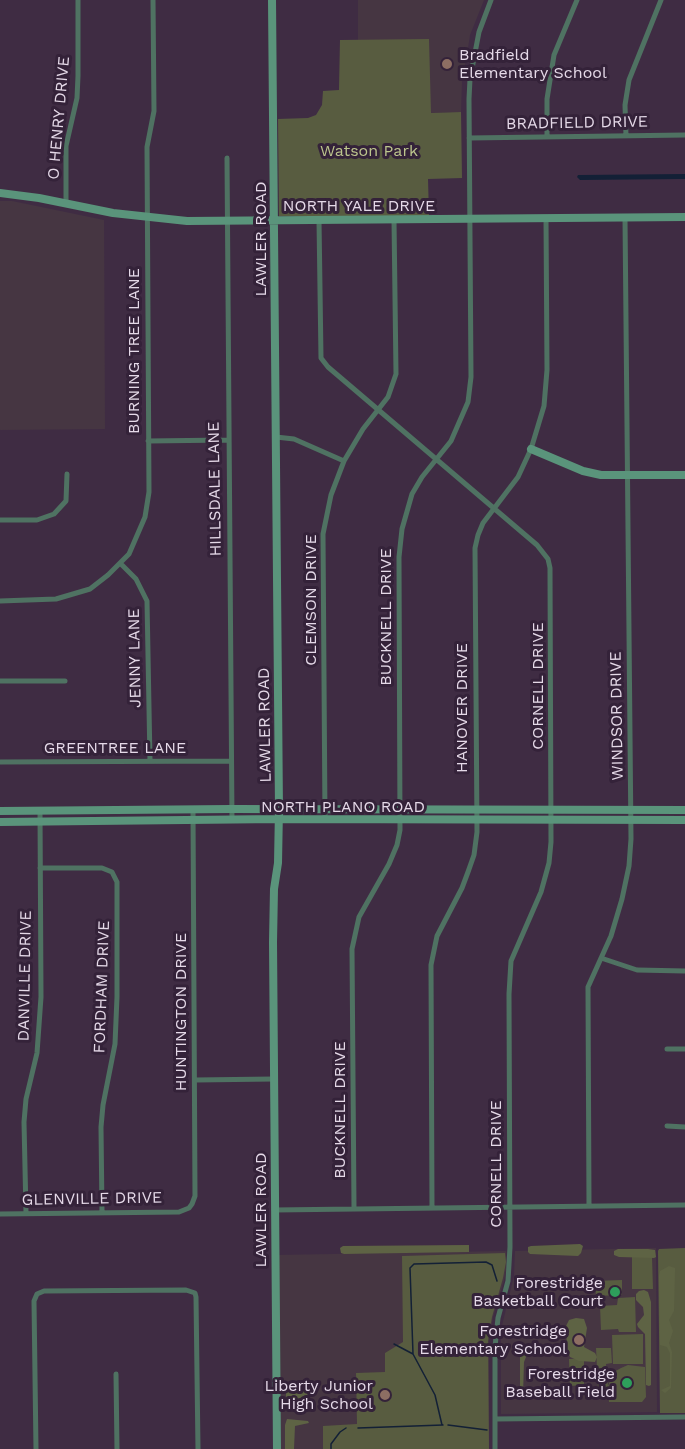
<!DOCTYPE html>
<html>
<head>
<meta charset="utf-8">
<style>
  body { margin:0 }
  canvas { display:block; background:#3f2c43 }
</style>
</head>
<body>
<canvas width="685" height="1449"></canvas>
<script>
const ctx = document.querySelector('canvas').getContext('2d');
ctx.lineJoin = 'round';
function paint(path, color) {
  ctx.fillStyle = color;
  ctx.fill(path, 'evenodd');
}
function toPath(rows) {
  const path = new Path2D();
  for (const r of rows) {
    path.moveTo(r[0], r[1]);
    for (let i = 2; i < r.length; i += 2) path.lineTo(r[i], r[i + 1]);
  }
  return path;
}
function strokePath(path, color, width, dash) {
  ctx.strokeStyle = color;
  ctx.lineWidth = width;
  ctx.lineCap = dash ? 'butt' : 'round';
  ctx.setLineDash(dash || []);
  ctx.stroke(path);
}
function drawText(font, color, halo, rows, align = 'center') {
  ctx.font = font + ' "Work Sans",sans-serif';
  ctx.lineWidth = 6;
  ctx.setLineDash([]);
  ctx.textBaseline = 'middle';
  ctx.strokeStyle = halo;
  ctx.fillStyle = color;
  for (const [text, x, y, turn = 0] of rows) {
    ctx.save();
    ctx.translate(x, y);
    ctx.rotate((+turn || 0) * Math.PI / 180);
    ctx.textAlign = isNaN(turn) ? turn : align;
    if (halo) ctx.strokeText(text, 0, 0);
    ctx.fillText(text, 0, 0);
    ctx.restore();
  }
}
const education = toPath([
  [358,0,484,0,470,35,468,48,462,80,461,112,431,113,358,41],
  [0,201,12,201,104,220,105,429,0,430],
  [656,1248,657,1412,501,1414,501,1330,514,1276,515,1251],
  [506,1251,507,1264,504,1281,493,1317,489,1341,489,1449,281,1449,277,1255]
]);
const green = toPath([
  [429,39,431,113,461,112,462,178,428,179,429,216,279,216,278,119,308,118,316,115,322,105,323,91,339,90,340,40],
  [685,1248,685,1413,660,1413,658,1251,659,1249],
  [505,1253,506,1262,503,1278,492,1317,488,1341,489,1449,323,1449,323,1426,357,1424,356,1373,385,1372,385,1353,403,1342,402,1256],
  [632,1257,652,1257,653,1289,632,1289],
  [622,1280,622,1295,596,1296,595,1281],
  [635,1297,636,1332,619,1332,618,1329,601,1330,600,1306,617,1305,618,1298],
  [643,1334,643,1364,613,1364,612,1335],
  [596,1348,611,1348,612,1363,606,1364,608,1386,614,1372,621,1368,628,1365,645,1367,646,1397,642,1402,609,1402,608,1389,598,1389],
  [584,1358,584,1385,570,1386,569,1359]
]);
const forest = toPath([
  [580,1244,583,1246,581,1253,578,1256,530,1254,528,1252,528,1247,531,1246],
  [469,1245,469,1252,344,1254,341,1253,340,1248,343,1246],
  [618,1249,648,1249,655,1250,656,1257,654,1258,619,1257,614,1255,614,1251],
  [669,1266,675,1268,675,1272,674,1311,669,1320,673,1331,669,1343,672,1352,671,1388,665,1393,661,1390,670,1386,670,1353,667,1347,660,1345,659,1276,660,1271],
  [644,1290,648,1292,651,1302,651,1385,649,1386,646,1385,645,1334,638,1327,637,1324,644,1315,643,1307,636,1300,636,1294,639,1291],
  [576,1318,584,1319,587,1328,584,1347,595,1353,597,1357,595,1362,579,1361,570,1357,567,1350,566,1326,569,1320],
  [520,1344,527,1346,528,1352,524,1362,523,1396,520,1396],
  [302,1382,307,1384,309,1402,304,1408,296,1411,286,1411,286,1390],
  [287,1419,308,1421,309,1423,295,1426,294,1449,285,1449,285,1425]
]);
const water = toPath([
  [685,174,685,179,580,180,577,177,578,175]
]);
const stream = toPath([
  [394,1344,413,1354,435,1395,442,1425],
  [413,1354,410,1268,414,1264,486,1262,492,1265,497,1281],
  [448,1425,487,1430],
  [358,1428,443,1425],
  [331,1449,331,1444,340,1432,346,1428]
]);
const street = toPath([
  [626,136,625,105,629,80,661,0],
  [547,137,547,99,554,55,577,0],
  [469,138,685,135],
  [227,158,232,820],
  [66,203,66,146,77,98,78,76,78,0],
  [319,220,321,358,328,367,537,545,548,559,550,568,551,842,549,863,541,892,511,961,509,994,510,1247,508,1281,498,1318,495,1347,495,1449],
  [276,437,294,439,344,461],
  [148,441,228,440],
  [0,520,37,520,54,514,66,501,67,474],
  [120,563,136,579,147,601,150,761],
  [0,601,56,599,90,589,108,575,129,554,145,517,149,492,147,147,154,111,153,0],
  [0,681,65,681],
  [0,762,231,761],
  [325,820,323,534,331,495,344,461,363,429,388,397,396,374,394,220],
  [40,868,102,868,112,872,117,882,117,997,115,1044,103,1105,101,1127,102,1212],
  [601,958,637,970,685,971],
  [667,1049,685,1049],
  [195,1080,274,1079],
  [667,1126,685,1127],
  [589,1206,588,987,611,936,622,899,629,866,631,839,625,218],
  [354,1208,352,949,359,917,389,864,397,845,400,830,399,557,402,529,412,494,422,477,451,441,468,402,471,377,469,99,470,79,479,32,491,0],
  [432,1208,431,965,437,936,462,888,468,872,474,855,477,832,475,548,478,535,483,523,518,477,531,449,544,406,547,370,546,218],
  [274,1210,685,1205],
  [26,1213,24,1122,26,1099,37,1053,41,997,40,811],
  [0,1214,179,1212,189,1208,192,1204,195,1196,193,810],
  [116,1374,117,1449],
  [495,1419,685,1417],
  [36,1449,34,1301,37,1294,44,1291,186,1290,195,1293,196,1297,198,1449]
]);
const secondary = toPath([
  [272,0,279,809,278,863,274,889,273,942,277,1449],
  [0,193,39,198,113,213,187,221,685,217],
  [531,449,583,471,601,475,685,475],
  [0,811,231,809,685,810],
  [0,822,279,819,685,820]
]);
const markers = [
  [447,64,6,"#8d6e63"],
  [615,1292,6,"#2e9e5b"],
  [579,1340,6,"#8d6e63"],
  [627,1383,6,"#2e9e5b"],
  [385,1395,6,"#8d6e63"]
];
const poiNames = [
  ["Bradfield",459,55,"left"],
  ["Elementary School",459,73,"left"],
  ["Forestridge",603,1283],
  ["Basketball Court",603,1301],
  ["Forestridge",567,1331],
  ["Elementary School",567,1349],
  ["Forestridge",615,1374],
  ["Baseball Field",615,1392],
  ["Liberty Junior",373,1386],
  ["High School",373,1404]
];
const streetNames = [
  ["O HENRY DRIVE",59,118,-85],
  ["BRADFIELD DRIVE",577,123,-1],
  ["NORTH YALE DRIVE",359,206],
  ["LAWLER ROAD",261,239,-90],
  ["BURNING TREE LANE",134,351,-90],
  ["HILLSDALE LANE",215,489,-91],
  ["CLEMSON DRIVE",311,600,-90],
  ["BUCKNELL DRIVE",386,617,-90],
  ["JENNY LANE",135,658,-91],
  ["CORNELL DRIVE",538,686,-90],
  ["HANOVER DRIVE",462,708,-90],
  ["WINDSOR DRIVE",617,716,-91],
  ["LAWLER ROAD",265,725,-91],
  ["GREENTREE LANE",115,748],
  ["NORTH PLANO ROAD",343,807],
  ["DANVILLE DRIVE",25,976,-89],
  ["FORDHAM DRIVE",102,987,-88],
  ["HUNTINGTON DRIVE",181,1012,-90],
  ["BUCKNELL DRIVE",340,1110,-90],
  ["CORNELL DRIVE",496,1164,-90],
  ["GLENVILLE DRIVE",92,1199,-1],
  ["LAWLER ROAD",261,1210,-90]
];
const parkNames = [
  ["Watson Park",369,151]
];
paint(education, '#463642');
paint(green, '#585c40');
paint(forest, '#5e6344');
paint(water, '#132036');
strokePath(stream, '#132036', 1.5);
strokePath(street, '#4f7262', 5);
strokePath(secondary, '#5a947b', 8);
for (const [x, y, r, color] of markers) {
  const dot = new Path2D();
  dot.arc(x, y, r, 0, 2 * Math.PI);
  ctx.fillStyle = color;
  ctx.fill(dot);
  strokePath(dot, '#342239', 2);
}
drawText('16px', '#e5d9e8', '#342239', poiNames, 'right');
drawText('16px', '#e5d9e8', '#342239', streetNames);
drawText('16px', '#bdc68d', '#342239', parkNames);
</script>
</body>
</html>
